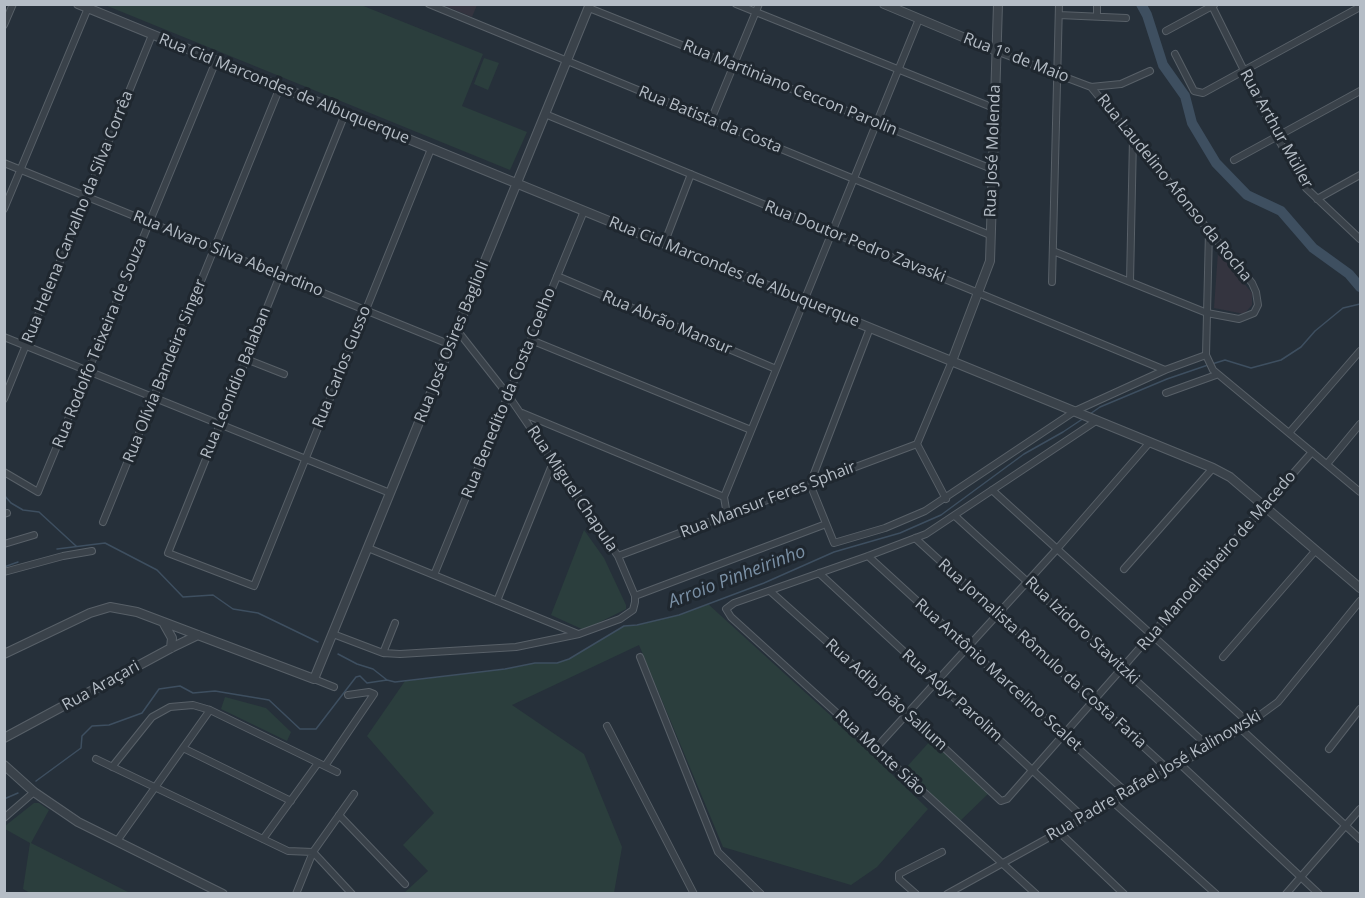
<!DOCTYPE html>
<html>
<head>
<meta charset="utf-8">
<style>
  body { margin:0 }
  #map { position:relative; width:1365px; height:898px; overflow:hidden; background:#26303a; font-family:"Open Sans",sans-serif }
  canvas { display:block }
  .frame { position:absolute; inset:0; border:6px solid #b5bdc6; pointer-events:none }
</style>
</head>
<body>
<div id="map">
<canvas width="1365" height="898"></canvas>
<div class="frame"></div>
</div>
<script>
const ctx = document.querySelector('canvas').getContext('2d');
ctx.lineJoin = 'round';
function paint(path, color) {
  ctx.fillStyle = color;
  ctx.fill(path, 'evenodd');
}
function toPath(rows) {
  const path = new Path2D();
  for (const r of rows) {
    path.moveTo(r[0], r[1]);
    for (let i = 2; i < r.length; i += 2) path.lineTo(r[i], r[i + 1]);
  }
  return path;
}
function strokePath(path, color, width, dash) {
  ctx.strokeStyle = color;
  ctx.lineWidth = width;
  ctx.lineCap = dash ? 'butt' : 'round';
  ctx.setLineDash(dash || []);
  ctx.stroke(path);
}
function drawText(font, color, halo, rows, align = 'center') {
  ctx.font = font + ' "Open Sans",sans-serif';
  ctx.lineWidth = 6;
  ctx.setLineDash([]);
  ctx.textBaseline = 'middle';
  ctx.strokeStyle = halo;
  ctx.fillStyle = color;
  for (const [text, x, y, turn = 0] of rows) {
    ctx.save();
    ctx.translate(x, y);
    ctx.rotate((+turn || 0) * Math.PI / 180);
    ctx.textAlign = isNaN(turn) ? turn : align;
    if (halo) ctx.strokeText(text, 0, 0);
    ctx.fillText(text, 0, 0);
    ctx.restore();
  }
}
const medical = toPath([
  [443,5,477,5,472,17],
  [1218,252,1252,293,1252,305,1244,314,1214,308]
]);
const green = toPath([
  [105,5,361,5,483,54,462,106,527,132,510,170],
  [484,58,499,63,488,90,474,84],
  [584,530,604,558,626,605,626,609,584,630,551,615],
  [708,604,840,724,928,809,877,867,851,885,723,847,639,645,512,705,584,754,622,847,614,893,450,894,448,892,404,893,428,871,403,845,434,813,367,736,405,681,505,669,535,663,557,663,569,659,624,626,637,625,679,615],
  [225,697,266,708,291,732,287,741,221,709],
  [932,739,989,793,959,822,903,771],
  [34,803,39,803,49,810,31,843,130,893,32,894,23,889,30,843,5,829,5,826]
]);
const stream = toPath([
  [1212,364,1225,360,1251,368,1281,360,1301,347,1315,331,1343,308,1360,304],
  [1090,414,1100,407,1167,379,1208,365],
  [4,495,11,503,23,510,39,512,76,546],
  [57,549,105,543,157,570,183,597,213,595,233,609,258,613,318,642],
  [4,567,18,562],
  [338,654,357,664,373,669,387,680],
  [36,781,81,748,82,736,92,726,109,725,142,713,159,689,180,686,193,693,215,691,269,700,300,729,316,729,356,677,360,676,367,683,387,680,395,682,505,669,535,663,557,663,569,659,624,626,637,625,679,615,764,583,834,552,900,533,941,515,1024,454,1063,432,1084,418],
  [4,799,18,793]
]);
const river = toPath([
  [1141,4,1147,15,1163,65,1185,96,1192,123,1216,163,1247,195,1281,211,1313,248,1349,274,1360,287]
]);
const minor = toPath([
  [429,4,990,235],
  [736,4,994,108],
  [1211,4,1277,137,1306,188,1360,239],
  [589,8,992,169],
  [1059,15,1126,18],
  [1097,16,1097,4],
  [4,25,13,4],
  [1166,31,1214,5],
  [996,51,1091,87,1121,84,1150,71],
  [1175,54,1194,91,1203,93,1360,7],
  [345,114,168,553,254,586,431,149],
  [545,114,1165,370],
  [711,120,759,4],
  [1234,160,1360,91],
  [4,163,451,345],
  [1317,199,1360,175],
  [4,209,88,8],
  [1209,231,1206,355,1213,370,1360,492],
  [664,244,691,174],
  [1053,251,1207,313,1239,319,1254,313,1258,305,1256,292,1252,283,1091,87],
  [557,276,776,369],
  [1052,282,1059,4],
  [1130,282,1133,138],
  [870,328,810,484,834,543,885,528,925,511,1075,411,1165,370,1206,355],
  [4,337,390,493],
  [531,340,751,430],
  [246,359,284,374],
  [1166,393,1216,375],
  [4,399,152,35],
  [522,413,724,497],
  [1289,433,1360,351],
  [1327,464,1360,424],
  [4,472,38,492,216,61],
  [992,490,1249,723],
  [946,499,917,444,952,361],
  [4,514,7,513],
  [727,515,724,497,919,19],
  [955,516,1209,747],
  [103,522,280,87],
  [915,538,1169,770],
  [4,544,34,535],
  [368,548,578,634],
  [618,556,917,444],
  [868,556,1128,794],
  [1124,569,1213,468],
  [4,572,63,556,92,551],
  [819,573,1084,818],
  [434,575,584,211],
  [770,591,907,713,1001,801,1007,799,1312,452],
  [635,596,826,524],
  [497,601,554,460],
  [333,634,383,653,400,654,516,647,579,634,620,619,633,610,635,602,635,596,618,556,508,395,457,330],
  [383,653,395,623],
  [640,657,718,852,761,894],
  [1223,657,1316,550],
  [314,679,334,687],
  [607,726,694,894],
  [1241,729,1360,839],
  [183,748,291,801],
  [876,748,1057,549,1150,442],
  [1329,749,1360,709],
  [96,759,288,851,313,852,352,894],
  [1180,764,1319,894],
  [325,766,374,694,369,692,348,695],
  [112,767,152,717,170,707,193,705,210,710,337,772],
  [1113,802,1216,894],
  [339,815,405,884],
  [4,818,34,792],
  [1059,832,1124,894],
  [263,839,318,763],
  [117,841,210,710],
  [296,894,313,852,354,794],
  [916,894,899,879,899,874,942,852],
  [947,894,1113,802,1241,729,1278,702,1360,601],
  [1036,894,731,617,726,609,734,603,868,556,926,534,1096,421],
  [1286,894,1360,809]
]);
const tertiary = toPath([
  [78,4,1213,468,1230,477,1360,588],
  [884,4,996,51],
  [952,361,990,261,998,4],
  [163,622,172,638,171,648],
  [4,654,90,613,110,607,137,612,314,679,590,4],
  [4,738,171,648,198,635],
  [4,765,34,792,78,822,223,894]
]);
const streetNames = [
  ["Rua 1º de Maio",1016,58,21],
  ["Rua Martiniano Ceccon Parolin",790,88,22],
  ["Rua Cid Marcondes de Albuquerque",284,89,22],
  ["Rua Batista da Costa",710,120,22],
  ["Rua Arthur Müller",1276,129,61],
  ["Rua José Molenda",993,151,-88],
  ["Rua Laudelino Afonso da Rocha",1174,188,51],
  ["Rua Helena Carvalho da Silva Corrêa",78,217,-68],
  ["Rua Doutor Pedro Zavaski",855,242,22],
  ["Rua Alvaro Silva Abelardino",228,254,22],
  ["Rua Cid Marcondes de Albuquerque",734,272,22],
  ["Rua Abrão Mansur",667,323,23],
  ["Rua José Osires Baglioli",452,342,-68],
  ["Rua Rodolfo Teixeira de Souza",100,343,-68],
  ["Rua Carlos Gusso",342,367,-68],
  ["Rua Olívia Bandeira Singer",165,371,-68],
  ["Rua Leonídio Balaban",236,383,-68],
  ["Rua Benedito da Costa Coelho",509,393,-68],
  ["Rua Miguel Chapula",572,489,56],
  ["Rua Mansur Feres Sphair",768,500,-21],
  ["Rua Manoel Ribeiro de Macedo",1217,561,-49],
  ["Rua Izidoro Stavitzki",1082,631,43],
  ["Rua Jornalista Rômulo da Costa Faria",1042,654,42],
  ["Rua Antônio Marcelino Scalet",998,675,42],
  ["Rua Araçari",101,686,-29],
  ["Rua Adib João Sallum",886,695,42],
  ["Rua Adyr Parolim",952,696,42],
  ["Rua Monte Sião",880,753,43],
  ["Rua Padre Rafael José Kalinowski",1154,776,-30]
];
const waterNames = [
  ["Arroio Pinheirinho",737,577,-21]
];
paint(medical, '#34343f');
paint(green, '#2b3e3d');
strokePath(stream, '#3e4f60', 1.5);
strokePath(river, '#3e4f60', 10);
strokePath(minor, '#586068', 8);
strokePath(tertiary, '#586068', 10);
strokePath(minor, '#3a424a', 6);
strokePath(tertiary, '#3a424a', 8);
drawText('16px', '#b5bdc6', '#1f272f', streetNames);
drawText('italic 18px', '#7a90a5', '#1f272f', waterNames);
</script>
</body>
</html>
